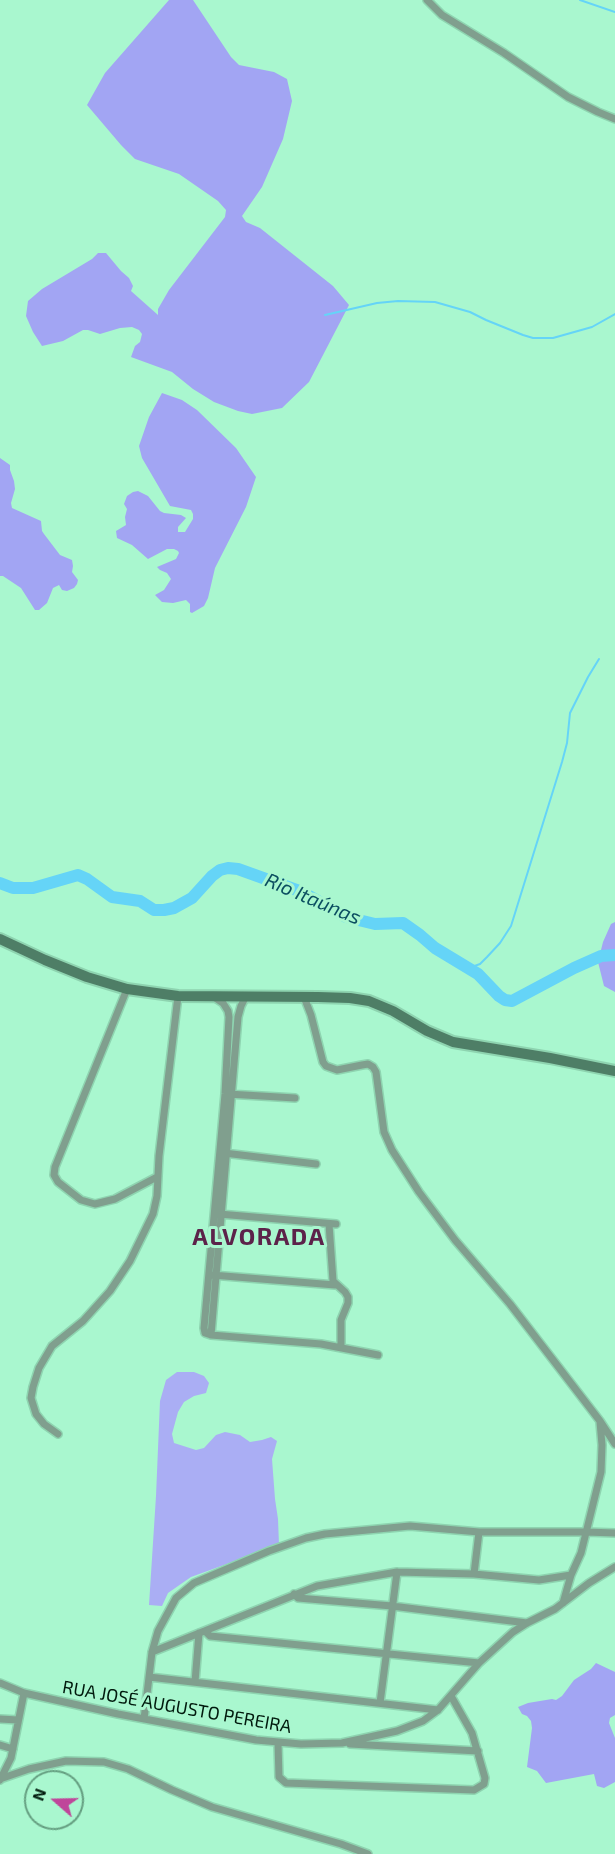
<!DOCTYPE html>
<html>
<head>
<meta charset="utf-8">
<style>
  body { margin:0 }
  #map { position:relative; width:615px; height:1854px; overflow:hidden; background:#a9f7cf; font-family:"Exo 2",sans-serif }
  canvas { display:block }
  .north { position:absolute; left:24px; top:1770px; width:60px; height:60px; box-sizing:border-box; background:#a9f7cf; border:2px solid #659f81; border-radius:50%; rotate:290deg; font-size:16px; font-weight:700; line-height:24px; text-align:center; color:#001a0d }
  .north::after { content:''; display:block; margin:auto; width:21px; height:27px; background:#bf469a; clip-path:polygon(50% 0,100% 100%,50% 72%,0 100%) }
</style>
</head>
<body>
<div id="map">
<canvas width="615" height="1854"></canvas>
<div class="north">N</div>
</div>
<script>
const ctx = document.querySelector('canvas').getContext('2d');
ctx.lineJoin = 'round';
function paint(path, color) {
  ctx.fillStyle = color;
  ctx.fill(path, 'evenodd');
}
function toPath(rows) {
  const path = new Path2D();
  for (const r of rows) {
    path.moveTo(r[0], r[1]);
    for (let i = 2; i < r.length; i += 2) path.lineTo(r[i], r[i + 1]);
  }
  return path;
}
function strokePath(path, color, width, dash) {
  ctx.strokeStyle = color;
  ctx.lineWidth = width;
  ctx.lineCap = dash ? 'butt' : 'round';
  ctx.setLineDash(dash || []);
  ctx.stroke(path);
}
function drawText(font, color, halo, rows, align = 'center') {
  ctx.font = font + ' "Exo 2",sans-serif';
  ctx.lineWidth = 6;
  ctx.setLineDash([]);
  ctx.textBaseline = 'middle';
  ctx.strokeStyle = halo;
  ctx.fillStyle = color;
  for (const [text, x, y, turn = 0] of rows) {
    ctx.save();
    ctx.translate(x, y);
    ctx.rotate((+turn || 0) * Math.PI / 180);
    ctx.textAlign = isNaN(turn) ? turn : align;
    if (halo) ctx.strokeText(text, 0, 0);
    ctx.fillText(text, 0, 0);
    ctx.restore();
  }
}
const green = toPath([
  [177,1372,194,1372,204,1376,209,1383,206,1393,194,1396,184,1402,178,1412,172,1434,174,1443,196,1450,204,1448,216,1435,225,1432,240,1435,250,1442,262,1440,271,1437,277,1441,272,1459,275,1499,278,1519,279,1545,191,1577,168,1593,162,1606,149,1605,156,1496,160,1401,166,1380]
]);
const forest = toPath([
  [169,0,193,0,231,57,239,65,274,72,287,79,292,101,283,139,262,187,242,216,246,222,260,228,333,286,349,305,309,382,282,408,252,414,238,411,214,402,193,389,172,372,131,357,135,346,140,342,142,334,139,330,132,327,120,328,100,334,88,330,83,330,63,341,42,346,33,332,26,316,28,301,42,289,92,259,98,253,106,253,121,271,129,278,133,286,131,291,158,315,158,309,169,290,225,217,226,210,218,201,179,174,135,159,121,145,87,105,105,73],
  [162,393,182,400,197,410,236,448,256,477,246,507,215,568,208,598,204,606,192,613,190,612,190,604,186,600,173,603,162,602,155,595,164,590,171,579,167,573,160,570,157,567,176,559,179,553,178,551,174,549,167,549,148,559,132,545,117,538,116,531,126,525,125,517,127,509,124,504,127,496,133,492,138,491,148,496,160,511,164,513,181,515,186,518,178,527,178,532,185,532,193,519,193,514,191,510,170,506,142,458,139,446,149,417],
  [0,458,10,465,10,470,14,481,15,489,11,503,12,508,41,521,42,531,44,534,60,555,72,560,73,566,72,572,78,580,77,584,74,588,67,591,62,590,59,585,53,588,47,603,39,610,35,610,21,588,3,576,0,576],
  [615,922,615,992,604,986,598,962,603,942,611,924],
  [596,1663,615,1672,615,1715,610,1718,609,1723,615,1738,615,1782,604,1788,597,1786,594,1774,546,1783,537,1771,527,1767,532,1728,531,1721,527,1716,522,1714,518,1707,528,1703,552,1699,556,1700,562,1696,574,1680,591,1669]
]);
const stream = toPath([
  [580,0,615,12],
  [325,315,377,303,398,301,435,302,470,312,486,320,523,335,533,338,553,338,592,327,615,314],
  [469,968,480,964,487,957,500,943,511,926,562,762,567,743,570,713,588,677,599,659]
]);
const river = toPath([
  [0,883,13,888,33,888,78,875,87,879,112,897,140,901,154,910,164,910,174,908,192,898,212,876,220,870,228,868,238,869,302,892,346,917,375,924,403,923,420,935,435,948,478,974,499,996,505,1000,512,1001,574,968,601,956,615,955]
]);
const minor = toPath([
  [427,0,442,15,504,53,568,97,598,112,615,119],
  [127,989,55,1167,54,1175,58,1182,81,1200,95,1204,115,1199,157,1177],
  [214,997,223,1003,228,1011,229,1017,225,1094,204,1328,205,1333,211,1335,238,1017,241,1006,246,996],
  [304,997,311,1015,323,1062,326,1066,337,1070,362,1065,368,1064,373,1067,376,1072,384,1132,392,1150,419,1192,455,1240,510,1304,600,1421,615,1444],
  [228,1094,295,1098],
  [224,1153,316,1164],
  [219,1214,336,1224],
  [329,1224,333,1281,345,1292,348,1297,348,1303,341,1320,341,1347],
  [212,1275,335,1285],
  [211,1335,321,1344,378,1355],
  [58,1434,44,1424,36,1414,31,1398,33,1387,39,1368,52,1346,83,1321,110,1291,130,1261,153,1214,157,1196,159,1156,178,996],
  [474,1574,479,1532],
  [294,1594,298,1598,392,1606,527,1623],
  [563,1603,571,1575,581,1553,601,1472,602,1445,600,1422],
  [205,1631,210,1636,479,1663],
  [152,1652,317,1586,397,1572,474,1574,539,1580,571,1575],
  [149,1677,438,1710],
  [195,1682,199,1633],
  [0,1683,24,1693,118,1714,256,1740,301,1744,342,1743,397,1731,423,1721,438,1710,479,1663,513,1632,527,1623,555,1609,589,1583,615,1567],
  [380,1703,397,1572],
  [0,1719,18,1720],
  [144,1719,152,1652,158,1631,176,1598,194,1583,269,1551,306,1538,325,1534,410,1526,479,1532,586,1532,615,1533],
  [278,1743,279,1777,286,1783,474,1790,484,1784,485,1778,472,1733,451,1696],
  [350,1744,478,1751],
  [0,1745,13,1749],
  [0,1779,29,1769,66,1761,104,1762,128,1769,172,1790,212,1807,341,1844,368,1854],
  [0,1780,11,1758,24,1693]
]);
const secondary = toPath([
  [0,939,45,960,87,977,127,989,178,996,318,997,350,998,369,1001,393,1011,427,1031,453,1042,550,1058,615,1071]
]);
const streetNames = [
  ["RUA JOSÉ AUGUSTO PEREIRA",177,1707,10]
];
const waterNames = [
  ["Rio Itaúnas",313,899,23]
];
const districtNames = [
  ["ALVORADA",259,1237]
];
paint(green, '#aaaef4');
paint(forest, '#a2a5f3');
strokePath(stream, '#65d4f7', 2);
strokePath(river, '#65d4f7', 12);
strokePath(minor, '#8ed4b0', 10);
strokePath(secondary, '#8ed4b0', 14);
strokePath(minor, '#809f8e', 7);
strokePath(secondary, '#4e7e66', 10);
drawText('18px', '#001a0d', '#a9f7cf', streetNames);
drawText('italic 20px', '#0b4e60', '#a9f7cf', waterNames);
ctx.letterSpacing = '1.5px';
drawText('bold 24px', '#5c224a', '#a9f7cf', districtNames);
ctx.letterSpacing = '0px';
</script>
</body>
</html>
